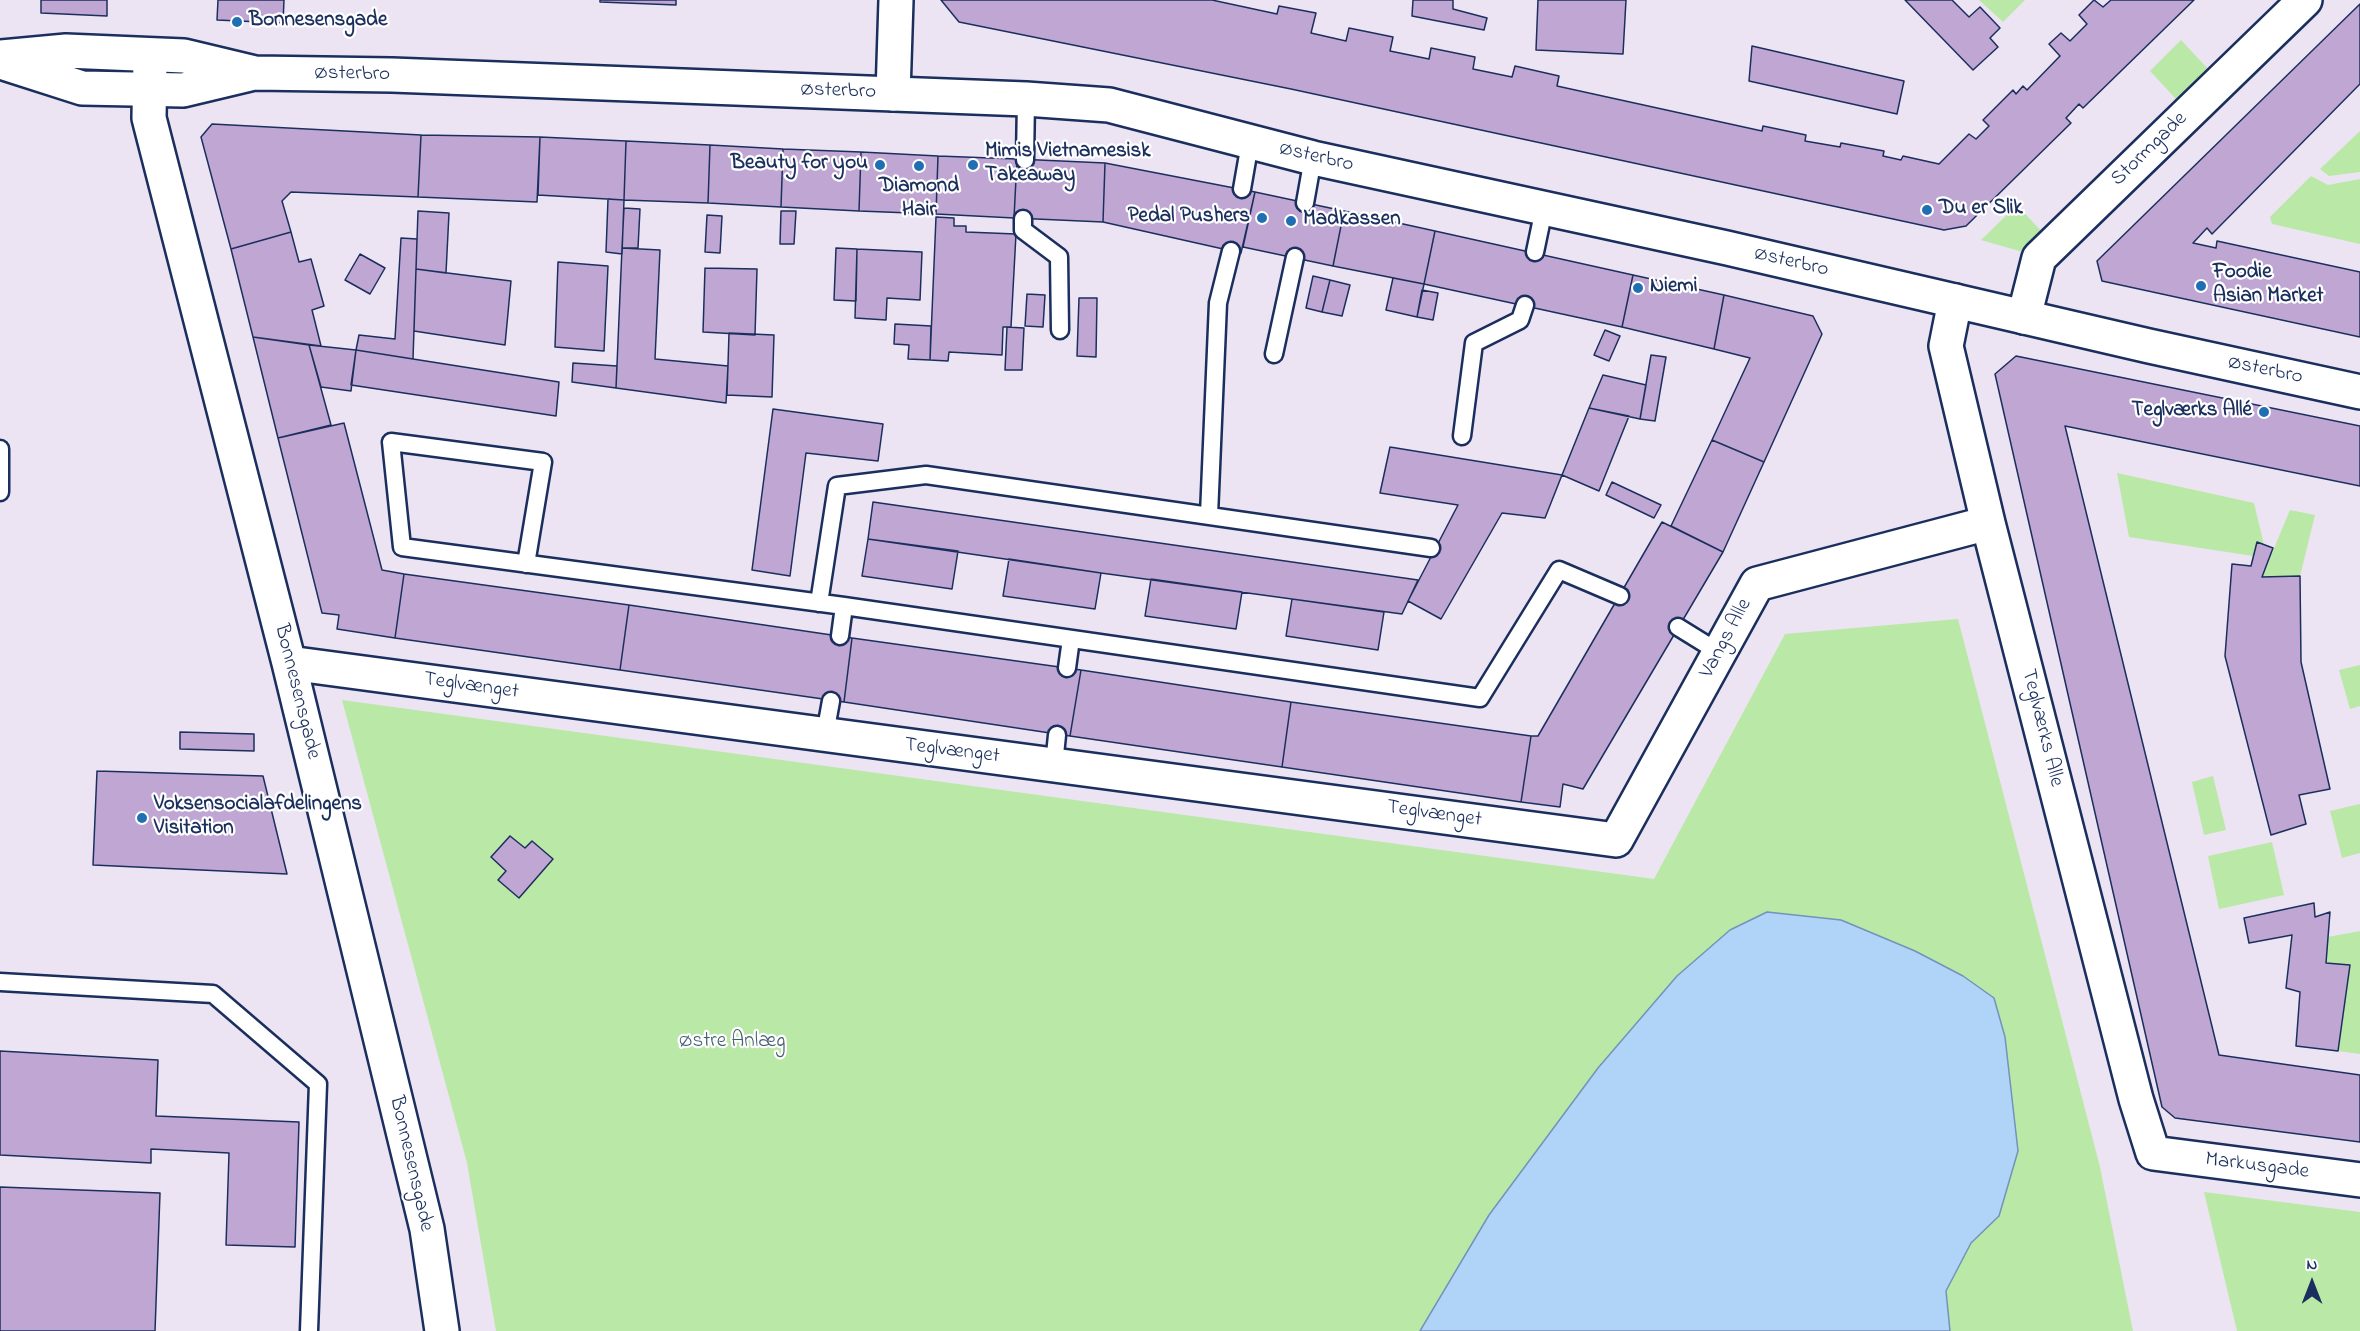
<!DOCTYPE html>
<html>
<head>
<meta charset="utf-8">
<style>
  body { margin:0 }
  #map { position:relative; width:2360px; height:1331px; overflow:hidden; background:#ece4f2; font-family:"Indie Flower",sans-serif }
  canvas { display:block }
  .north { position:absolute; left:2282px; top:1253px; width:60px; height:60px; -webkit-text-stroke:4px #fff; paint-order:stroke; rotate:0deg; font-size:16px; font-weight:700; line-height:24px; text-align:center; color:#1b2f5e }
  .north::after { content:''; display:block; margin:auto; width:21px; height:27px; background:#1b2f5e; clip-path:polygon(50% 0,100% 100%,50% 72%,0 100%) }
</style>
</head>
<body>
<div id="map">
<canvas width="2360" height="1331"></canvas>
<div class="north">N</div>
</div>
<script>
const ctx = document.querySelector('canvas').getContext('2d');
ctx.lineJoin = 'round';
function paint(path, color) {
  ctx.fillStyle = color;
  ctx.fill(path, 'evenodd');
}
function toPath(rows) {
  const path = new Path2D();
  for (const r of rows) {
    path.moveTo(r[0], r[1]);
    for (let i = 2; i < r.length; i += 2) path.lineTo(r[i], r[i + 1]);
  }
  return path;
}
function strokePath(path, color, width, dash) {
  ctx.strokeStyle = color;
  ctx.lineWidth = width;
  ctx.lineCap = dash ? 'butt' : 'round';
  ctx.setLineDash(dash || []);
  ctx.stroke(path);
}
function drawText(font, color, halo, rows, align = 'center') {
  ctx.font = font + ' "Indie Flower",sans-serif';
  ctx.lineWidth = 4.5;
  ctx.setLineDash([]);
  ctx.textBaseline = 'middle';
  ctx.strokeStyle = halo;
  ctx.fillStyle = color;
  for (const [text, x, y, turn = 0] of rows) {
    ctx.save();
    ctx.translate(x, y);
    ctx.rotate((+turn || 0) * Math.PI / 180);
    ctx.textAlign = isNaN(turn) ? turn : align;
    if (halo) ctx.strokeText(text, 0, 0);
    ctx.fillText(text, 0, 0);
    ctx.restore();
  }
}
const green = toPath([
  [1979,0,2025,0,2003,22],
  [2181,40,2209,70,2176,99,2150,71],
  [2360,131,2360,172,2329,176,2320,169],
  [2311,176,2328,185,2360,179,2360,244,2272,224,2270,217],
  [2017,205,2043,233,2023,252,1981,240],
  [2117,473,2254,503,2264,545,2257,542,2253,556,2129,537],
  [2290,510,2315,515,2300,576,2262,577],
  [1958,619,2100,1167,2133,1331,496,1331,467,1163,342,700,1654,879,1785,634],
  [2360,665,2360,706,2350,709,2339,670],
  [2213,776,2226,830,2204,835,2192,782],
  [2360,804,2360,853,2342,858,2330,811],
  [2272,842,2284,895,2219,909,2208,856],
  [2360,931,2360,1054,2338,1051,2350,965,2326,963,2328,937],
  [2204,1192,2360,1212,2360,1331,2237,1331]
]);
const water = toPath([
  [1767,912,1841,920,1915,951,1963,976,1994,998,2005,1037,2018,1151,1999,1216,1971,1243,1946,1291,1950,1331,1420,1331,1489,1215,1598,1068,1677,976,1730,930,1767,912]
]);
const building = toPath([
  [41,0,107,0,107,16,41,13,41,0],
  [218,0,284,0,283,23,217,20,218,0],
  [600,0,676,0,676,5,600,2,600,0],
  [941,0,1212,0,1277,14,1279,6,1316,13,1311,33,1346,41,1349,28,1393,37,1390,51,1429,59,1431,48,1475,57,1473,69,1512,77,1515,66,1559,76,1557,86,1762,131,1763,126,1806,135,1805,141,1840,147,1841,143,1884,151,1883,156,1901,160,1903,156,1939,164,1969,134,1976,139,1989,126,1983,120,2013,90,2016,94,2023,86,2027,90,2060,56,2049,44,2061,33,2070,41,2087,24,2079,15,2094,0,2103,7,2111,0,2194,0,2083,108,2079,104,2066,118,2071,123,1966,226,1944,230,1291,89,959,22,941,0],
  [1413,0,1453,0,1453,9,1487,18,1484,30,1412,16,1413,0],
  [1538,0,1626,0,1623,54,1536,50,1538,0],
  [1905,0,1952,0,1969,17,1980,7,2000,28,1990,38,1998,47,1973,70,1905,0],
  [2360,4,2360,84,2212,234,2207,228,2193,243,2216,248,2217,241,2360,272,2360,337,2102,281,2097,261,2360,4],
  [1752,46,1904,81,1897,114,1749,81,1752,46],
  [212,124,421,135,418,197,291,192,282,201,291,232,231,249,201,137,212,124],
  [421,135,540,137,537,202,418,197,421,135],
  [540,137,626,141,624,200,538,195,540,137],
  [626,141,710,145,708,203,624,200,626,141],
  [710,145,783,149,781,207,708,203,710,145],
  [783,149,861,152,859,211,781,207,783,149],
  [861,152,938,156,936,214,859,211,861,152],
  [938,156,1017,159,1014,218,936,214,938,156],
  [1017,159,1105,163,1103,222,1014,218,1017,159],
  [1105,163,1255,192,1241,253,1103,222,1105,163],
  [1255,192,1344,211,1333,266,1243,247,1255,192],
  [608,199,624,200,622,254,606,252,608,199],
  [624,208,640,209,638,248,622,248,624,208],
  [418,211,449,213,446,273,416,269,418,211],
  [781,211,796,211,794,244,780,244,781,211],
  [1344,211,1435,231,1424,284,1333,266,1344,211],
  [707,215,722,216,720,253,705,252,707,215],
  [936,217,954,218,954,226,966,226,966,232,1016,234,1011,327,1003,327,1002,355,949,352,948,361,930,360,936,217],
  [1435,231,1633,275,1622,327,1424,284,1435,231],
  [291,232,299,262,311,259,324,306,312,310,321,346,253,337,231,249,291,232],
  [401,238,417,239,413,359,356,350,359,335,395,339,401,238],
  [622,248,660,250,655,359,728,366,726,403,616,388,622,248],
  [836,248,857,249,856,301,834,300,836,248],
  [857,249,922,252,920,300,887,298,886,320,855,318,857,249],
  [360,254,385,268,370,294,345,280,360,254],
  [558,262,608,266,604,351,555,347,558,262],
  [705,268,757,269,755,335,703,332,705,268],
  [416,269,511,281,505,345,414,331,416,269],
  [1633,275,1724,295,1714,349,1622,327,1633,275],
  [1313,276,1330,280,1322,312,1306,308,1313,276],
  [1393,278,1424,284,1417,317,1386,310,1393,278],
  [1330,280,1350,285,1342,316,1322,312,1330,280],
  [1422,290,1438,293,1433,320,1417,317,1422,290],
  [1027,294,1045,295,1043,327,1025,326,1027,294],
  [1724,295,1813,316,1822,334,1764,462,1712,440,1750,358,1714,349,1724,295],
  [1079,298,1097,298,1096,357,1077,356,1079,298],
  [895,324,931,326,930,360,908,359,909,345,894,344,895,324],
  [1007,327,1024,328,1022,370,1005,370,1007,327],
  [1605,330,1620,336,1609,361,1594,355,1605,330],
  [729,333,774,335,772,397,727,395,729,333],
  [253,337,309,345,331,425,278,438,253,337],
  [309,345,356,350,351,391,321,387,309,345],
  [356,350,559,382,556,416,351,385,356,350],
  [1651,355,1666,357,1655,421,1640,419,1651,355],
  [2016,356,2360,426,2360,486,2065,426,2219,1055,2360,1075,2360,1142,2175,1118,2162,1107,1995,374,2016,356],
  [573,363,617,366,616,388,572,382,573,363],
  [1603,375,1646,385,1640,419,1589,408,1603,375],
  [1589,408,1629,416,1599,491,1562,475,1589,408],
  [773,409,883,424,878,461,806,453,790,576,752,570,773,409],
  [344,423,382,570,404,574,395,638,337,629,339,615,322,613,278,438,344,423],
  [1712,440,1764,462,1723,552,1671,526,1712,440],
  [1390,447,1562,475,1545,518,1502,513,1441,619,1408,601,1458,505,1380,493,1390,447],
  [1612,482,1661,505,1654,518,1606,495,1612,482],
  [873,502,1418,580,1402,614,1101,573,868,539,873,502],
  [1662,522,1723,552,1583,789,1563,784,1560,807,1521,802,1531,736,1538,736,1662,522],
  [868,539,958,551,952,589,862,576,868,539],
  [2257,542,2273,548,2262,577,2300,576,2301,662,2330,789,2299,795,2306,824,2271,835,2225,656,2232,564,2251,566,2257,542],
  [1009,559,1101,573,1095,609,1003,596,1009,559],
  [404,574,629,605,620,670,395,638,404,574],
  [1151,579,1242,592,1236,629,1145,616,1151,579],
  [1292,599,1384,612,1378,650,1286,636,1292,599],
  [629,605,852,638,844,702,620,670,629,605],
  [852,638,1081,670,1070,736,844,702,852,638],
  [1081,670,1291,702,1282,767,1070,736,1081,670],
  [1291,702,1531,736,1521,802,1282,767,1291,702],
  [180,732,254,734,254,751,180,749,180,732],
  [97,771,263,776,287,874,93,865,97,771],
  [510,836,525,848,532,841,553,859,519,898,498,880,506,871,491,857,510,836],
  [2314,903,2315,917,2330,912,2326,963,2350,965,2338,1051,2296,1046,2300,992,2286,988,2292,935,2249,943,2244,918,2314,903],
  [0,1051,158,1060,156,1116,299,1122,295,1247,226,1245,229,1153,151,1149,151,1163,0,1155,0,1051],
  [0,1187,160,1193,155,1331,0,1331,0,1187]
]);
const lane = toPath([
  [1025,160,1026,99],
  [1242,189,1250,143],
  [1305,203,1313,158],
  [1023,219,1023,230,1059,257,1060,330],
  [1535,252,1544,209],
  [1274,354,1295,257],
  [1462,436,1474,343,1520,320,1525,305],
  [0,449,0,492],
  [1209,515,1218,303,1231,251],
  [526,564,543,462,391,442,402,547,844,606,1480,698,1559,570,1620,596],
  [819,603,837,486,926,475,1431,548],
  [1678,627,1720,653],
  [840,636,844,606],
  [1067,668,1071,639],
  [825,734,831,701],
  [1054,765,1057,735],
  [0,982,213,994,318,1084,309,1331]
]);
const street = toPath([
  [150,60,149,118,289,663,427,1229,442,1331],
  [893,94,896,0],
  [1955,301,1946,346,1988,523,2136,1099,2153,1153,2360,1180],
  [2024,317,2039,258,2305,0],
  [289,663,1616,840,1757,584,1988,523]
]);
const secondary = toPath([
  [0,57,66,51,184,56,255,73,392,75,1026,99,1109,105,1313,158,1727,248,2149,346,2360,392],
  [4,63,82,88,183,90,250,74]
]);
const markers = [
  [237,22,6,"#1f6fb2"],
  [880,165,6,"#1f6fb2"],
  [973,165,6,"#1f6fb2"],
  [919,166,6,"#1f6fb2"],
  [1927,210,6,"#1f6fb2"],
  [1262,218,6,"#1f6fb2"],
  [1291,221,6,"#1f6fb2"],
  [2201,286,6,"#1f6fb2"],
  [1638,288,6,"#1f6fb2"],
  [2264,412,6,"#1f6fb2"],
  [142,818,6,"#1f6fb2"]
];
const poiNames = [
  ["Bonnesensgade",249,22],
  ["Mimis Vietnamesisk",985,153],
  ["Takeaway",985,177],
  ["Beauty for you",868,165,"right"],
  ["Diamond",919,188,"center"],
  ["Hair",919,212,"center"],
  ["Du er Slik",1939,210],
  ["Pedal Pushers",1250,218,"right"],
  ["Madkassen",1303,221],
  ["Foodie",2213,274],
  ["Asian Market",2213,298],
  ["Niemi",1650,288],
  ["Teglværks Allé",2252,412,"right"],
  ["Voksensocialafdelingens",154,806],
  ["Visitation",154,830]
];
const streetNames = [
  ["Østerbro",352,75,1],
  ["Østerbro",838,92,2],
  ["Stormgade",2150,150,-44],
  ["Østerbro",1316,158,13],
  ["Østerbro",1791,263,13],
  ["Østerbro",2265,371,12],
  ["Vangs Alle",1727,639,-62],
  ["Teglvænget",471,687,8],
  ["Bonnesensgade",296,692,76],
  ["Teglværks Alle",2041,728,76],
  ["Teglvænget",952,752,7],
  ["Teglvænget",1434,815,8],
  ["Bonnesensgade",410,1164,77],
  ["Markusgade",2257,1167,7]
];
const parkNames = [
  ["Østre Anlæg",732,1043]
];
paint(green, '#bae8a6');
paint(water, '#b0d4f8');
strokePath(water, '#7492ba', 1.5);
paint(building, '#c0a6d3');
strokePath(building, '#1b2f5e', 1.5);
strokePath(lane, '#1b2f5e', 21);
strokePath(street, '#1b2f5e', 38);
strokePath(secondary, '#1b2f5e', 38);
strokePath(lane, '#fff', 16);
strokePath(street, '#fff', 33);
strokePath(secondary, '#fff', 33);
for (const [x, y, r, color] of markers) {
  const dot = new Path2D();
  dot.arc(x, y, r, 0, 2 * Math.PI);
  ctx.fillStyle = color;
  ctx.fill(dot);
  strokePath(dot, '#fff', 2);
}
drawText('bold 21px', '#1b2f5e', '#fff', poiNames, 'left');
drawText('21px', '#1b2f5e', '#fff', streetNames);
drawText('21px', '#435d70', '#fff', parkNames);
</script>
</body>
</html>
